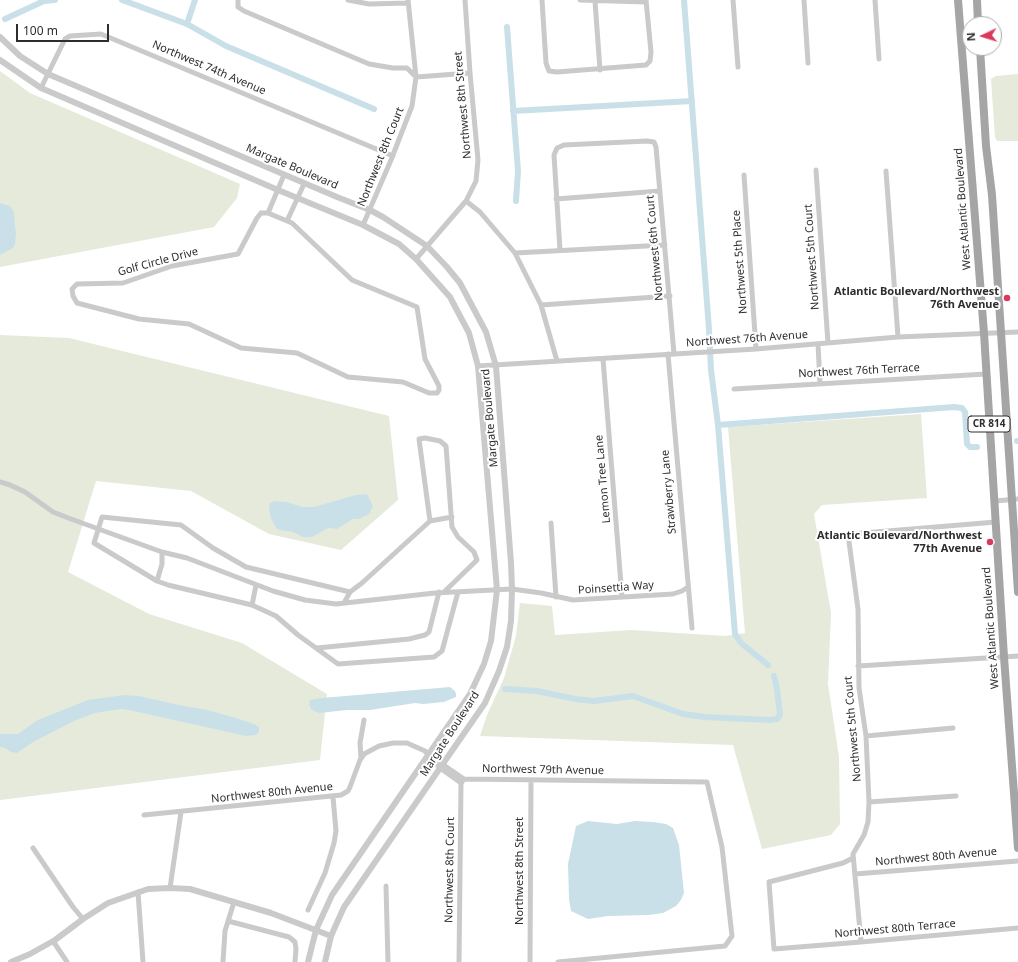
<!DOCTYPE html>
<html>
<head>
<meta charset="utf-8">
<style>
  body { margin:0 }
  #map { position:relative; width:1018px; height:962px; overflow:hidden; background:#fff; font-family:"Noto Sans",sans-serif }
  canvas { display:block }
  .north { position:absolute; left:962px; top:16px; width:40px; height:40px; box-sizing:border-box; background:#fff; border:1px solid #ababab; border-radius:50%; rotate:266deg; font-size:11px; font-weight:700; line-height:16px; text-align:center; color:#2d2d2d }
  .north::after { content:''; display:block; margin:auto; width:14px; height:18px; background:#d83b5c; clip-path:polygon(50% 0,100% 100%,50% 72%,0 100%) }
  .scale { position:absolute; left:16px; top:24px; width:93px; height:18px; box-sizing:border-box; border:2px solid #2d2d2d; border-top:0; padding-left:5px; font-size:12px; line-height:14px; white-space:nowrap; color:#2d2d2d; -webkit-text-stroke:3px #fff; paint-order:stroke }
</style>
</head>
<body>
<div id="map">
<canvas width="1018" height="962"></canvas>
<div class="north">N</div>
<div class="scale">100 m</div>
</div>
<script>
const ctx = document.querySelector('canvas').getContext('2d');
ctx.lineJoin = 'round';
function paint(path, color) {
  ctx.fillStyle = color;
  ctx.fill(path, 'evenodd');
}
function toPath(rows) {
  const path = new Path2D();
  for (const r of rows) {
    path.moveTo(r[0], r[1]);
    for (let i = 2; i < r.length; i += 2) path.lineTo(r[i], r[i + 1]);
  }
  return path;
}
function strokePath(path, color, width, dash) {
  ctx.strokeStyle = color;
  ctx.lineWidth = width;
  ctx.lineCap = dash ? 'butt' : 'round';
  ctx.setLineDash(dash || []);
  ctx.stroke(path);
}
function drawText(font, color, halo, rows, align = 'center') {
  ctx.font = font + ' "Noto Sans",sans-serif';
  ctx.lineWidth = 4;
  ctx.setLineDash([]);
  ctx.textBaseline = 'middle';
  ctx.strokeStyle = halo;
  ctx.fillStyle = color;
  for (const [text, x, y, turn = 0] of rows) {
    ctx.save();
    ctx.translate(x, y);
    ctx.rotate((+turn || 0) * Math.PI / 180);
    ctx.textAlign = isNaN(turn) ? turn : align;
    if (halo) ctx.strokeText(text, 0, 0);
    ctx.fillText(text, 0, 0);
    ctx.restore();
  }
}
const green = toPath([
  [0,71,30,93,240,184,237,198,214,227,0,267],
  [1018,74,1018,141,997,141,995,137,991,79,996,76],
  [0,335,69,338,389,416,398,500,341,550,269,534,191,491,96,481,68,572,149,614,242,643,327,694,320,760,0,800],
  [921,414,927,498,822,505,814,514,831,613,828,684,839,757,840,824,831,835,762,849,733,745,480,736,487,715,504,678,516,636,520,603,552,606,555,635,631,630,725,636,745,633,728,427]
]);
const water = toPath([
  [0,203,10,206,14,212,15,227,16,232,15,244,13,248,0,255],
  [367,494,373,506,369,514,359,519,353,519,337,529,330,528,326,529,312,537,303,537,293,532,279,530,275,526,271,518,269,508,270,503,274,501,287,502,302,507,314,507,356,495],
  [450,687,455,691,456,694,456,697,444,702,423,704,415,703,370,710,347,710,319,713,312,710,309,705,310,700,322,698],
  [125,695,139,696,179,705,207,710,236,718,254,724,259,727,259,732,256,735,246,736,129,710,121,709,95,713,74,721,33,742,17,753,11,752,5,748,0,747,0,734,18,734,38,720,88,700],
  [588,821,617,824,635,821,653,822,666,824,673,828,679,845,684,893,681,900,676,906,663,913,649,915,608,916,588,919,571,911,569,899,568,864,576,826]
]);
const canal = toPath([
  [122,0,187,24,226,46,374,109],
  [684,0,709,329,711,370,718,425,735,634,741,643,768,665],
  [5,19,44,1,55,0],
  [187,24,195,0],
  [507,27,518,171,516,201],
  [513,111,692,101],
  [718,425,954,407,962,408,965,412,967,444,970,447,977,447],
  [1017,441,1018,441],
  [505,689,537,691,575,699,594,701,633,696,683,714,705,717,769,720,777,719,780,715,777,689,774,676]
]);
const minor = toPath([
  [238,0,238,7,244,11,369,64,393,68,407,68,416,77,470,73],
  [348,0,369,4,408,3],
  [542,0,546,63,549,71,557,72,646,65,650,61,651,52,646,0],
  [580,0,646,2],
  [733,0,738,67],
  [804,0,808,63],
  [875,0,879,59],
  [595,1,600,70],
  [41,88,65,39,70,36,101,34,393,156],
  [816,170,828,343],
  [886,171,898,337],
  [744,175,756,349],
  [556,199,660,191],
  [466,201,480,212,515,253,541,305,557,361],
  [261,213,268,213,292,223,352,280,417,307,425,359,439,386,439,390,437,393,429,393,403,382,348,377,297,353,241,348,189,324,139,319,77,303,73,296,72,289,77,284,123,283,172,266,238,254,257,218,261,213],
  [268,213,284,175],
  [287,221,304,184],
  [363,225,391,160,412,106,416,77,408,0],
  [560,250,554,155,557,148,564,145,647,141,654,142,656,147,674,354],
  [515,253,665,245],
  [416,259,466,201,476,181,478,160,470,73,465,0],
  [541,305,670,296],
  [818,344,820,383],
  [668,354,692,628],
  [603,359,622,597],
  [478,366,756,349,898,337,1018,332],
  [734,389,986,374],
  [0,482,10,485,25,492,53,512,71,519,162,552,187,558,273,591,305,600,336,604,435,593,512,589,541,593,573,600,673,594,682,591,688,587],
  [995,501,1018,499],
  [430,521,419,439,425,438,440,441,446,446,452,527,458,537,474,552,477,560,444,592],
  [551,523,556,597],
  [848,534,858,609,859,688,866,736,869,802,868,822,864,835,853,854,861,942],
  [827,536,996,522],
  [157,581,162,564,162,552],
  [350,592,246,567,213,548,181,525,102,517,94,543,157,581,168,585,252,605,276,616,298,635,338,664,434,657,442,651,458,592],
  [344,603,350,592,362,583,430,521,452,517],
  [252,605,256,585],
  [317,648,409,639,425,635,429,632,439,592],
  [858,666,1018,656],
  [866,736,953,728],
  [429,755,464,779,707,782,722,847,732,936,725,946,558,962],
  [361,758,360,743,364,720],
  [869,802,956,796],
  [144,815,341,795,348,791,350,787,360,760,364,754,379,746,393,743,407,743,425,751,440,768,461,783],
  [33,848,73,907,83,919],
  [853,858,843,863,769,882,774,949,861,942,1018,928],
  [855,874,1018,861],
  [386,886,388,962],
  [170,888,181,812],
  [138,892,143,962],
  [308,910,325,873,334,843,336,831,333,797],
  [228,921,289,937,295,942,296,949,295,962],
  [53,941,67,962],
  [223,962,225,931,234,902],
  [459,962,461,783,462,782],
  [530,962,531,781]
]);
const tertiary = toPath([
  [0,37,20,56,48,74,337,197,370,210,383,217,427,246,447,267,460,283,486,332,496,366,511,563,512,589,511,621,507,647,499,671,485,703,344,907,331,936,325,962],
  [0,60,41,88,278,190,363,225,399,244,416,259,450,297,469,333,478,366,497,590,491,641,484,664,470,694,332,895,316,930,308,962],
  [11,962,30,954,55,940,83,919,108,903,148,889,170,888,190,889,271,913,331,936]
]);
const primary = toPath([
  [958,0,984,333,1004,657,1018,848],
  [977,0,978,24],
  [980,48,986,146,992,195,1018,592]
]);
const markers = [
  [1007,298,4,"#d83b5c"],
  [990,542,4,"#d83b5c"]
];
const shields = [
  [989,424,42]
];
const shieldNames = [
  ["CR 814",989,424]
];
const streetNames = [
  ["Northwest 74th Avenue",209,68,23],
  ["Northwest 8th Street",463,105,-95],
  ["Northwest 8th Court",381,157,-68],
  ["Margate Boulevard",292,167,23],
  ["West Atlantic Boulevard",963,209,-94],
  ["Northwest 6th Court",655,248,-95],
  ["Northwest 5th Court",812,257,-94],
  ["Golf Circle Drive",158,262,-15],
  ["Northwest 5th Place",740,262,-94],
  ["Northwest 76th Avenue",747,339,-4],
  ["Northwest 76th Terrace",859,371,-3],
  ["Margate Boulevard",490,418,-95],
  ["Lemon Tree Lane",603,479,-95],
  ["Strawberry Lane",669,492,-95],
  ["Poinsettia Way",616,588,-4],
  ["West Atlantic Boulevard",991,628,-94],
  ["Northwest 5th Court",853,729,-95],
  ["Margate Boulevard",450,734,-57],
  ["Northwest 79th Avenue",543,770,1],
  ["Northwest 80th Avenue",272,793,-6],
  ["Northwest 80th Avenue",936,857,-5],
  ["Northwest 8th Court",450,870,-89],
  ["Northwest 8th Street",520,871,-90],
  ["Northwest 80th Terrace",895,929,-5]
];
const poiNames = [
  ["Atlantic Boulevard/Northwest",999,292],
  ["76th Avenue",999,305],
  ["Atlantic Boulevard/Northwest",982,536],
  ["77th Avenue",982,549]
];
paint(green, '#e5eadb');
paint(water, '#c9e0e8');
strokePath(canal, '#c9e0e8', 6);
strokePath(minor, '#cacaca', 5);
strokePath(tertiary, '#cacaca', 6);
strokePath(primary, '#a5a5a5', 8);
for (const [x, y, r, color] of markers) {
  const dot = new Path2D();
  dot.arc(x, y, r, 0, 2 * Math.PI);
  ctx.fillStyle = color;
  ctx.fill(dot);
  strokePath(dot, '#fff', 1.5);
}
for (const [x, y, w] of shields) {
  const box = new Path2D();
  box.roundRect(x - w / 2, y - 8, w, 16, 3);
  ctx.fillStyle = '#fff';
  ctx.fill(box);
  strokePath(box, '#2d2d2d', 1);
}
drawText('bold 10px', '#2d2d2d', null, shieldNames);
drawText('11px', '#2d2d2d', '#fff', streetNames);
drawText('bold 11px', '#2d2d2d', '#fff', poiNames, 'right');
</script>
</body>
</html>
